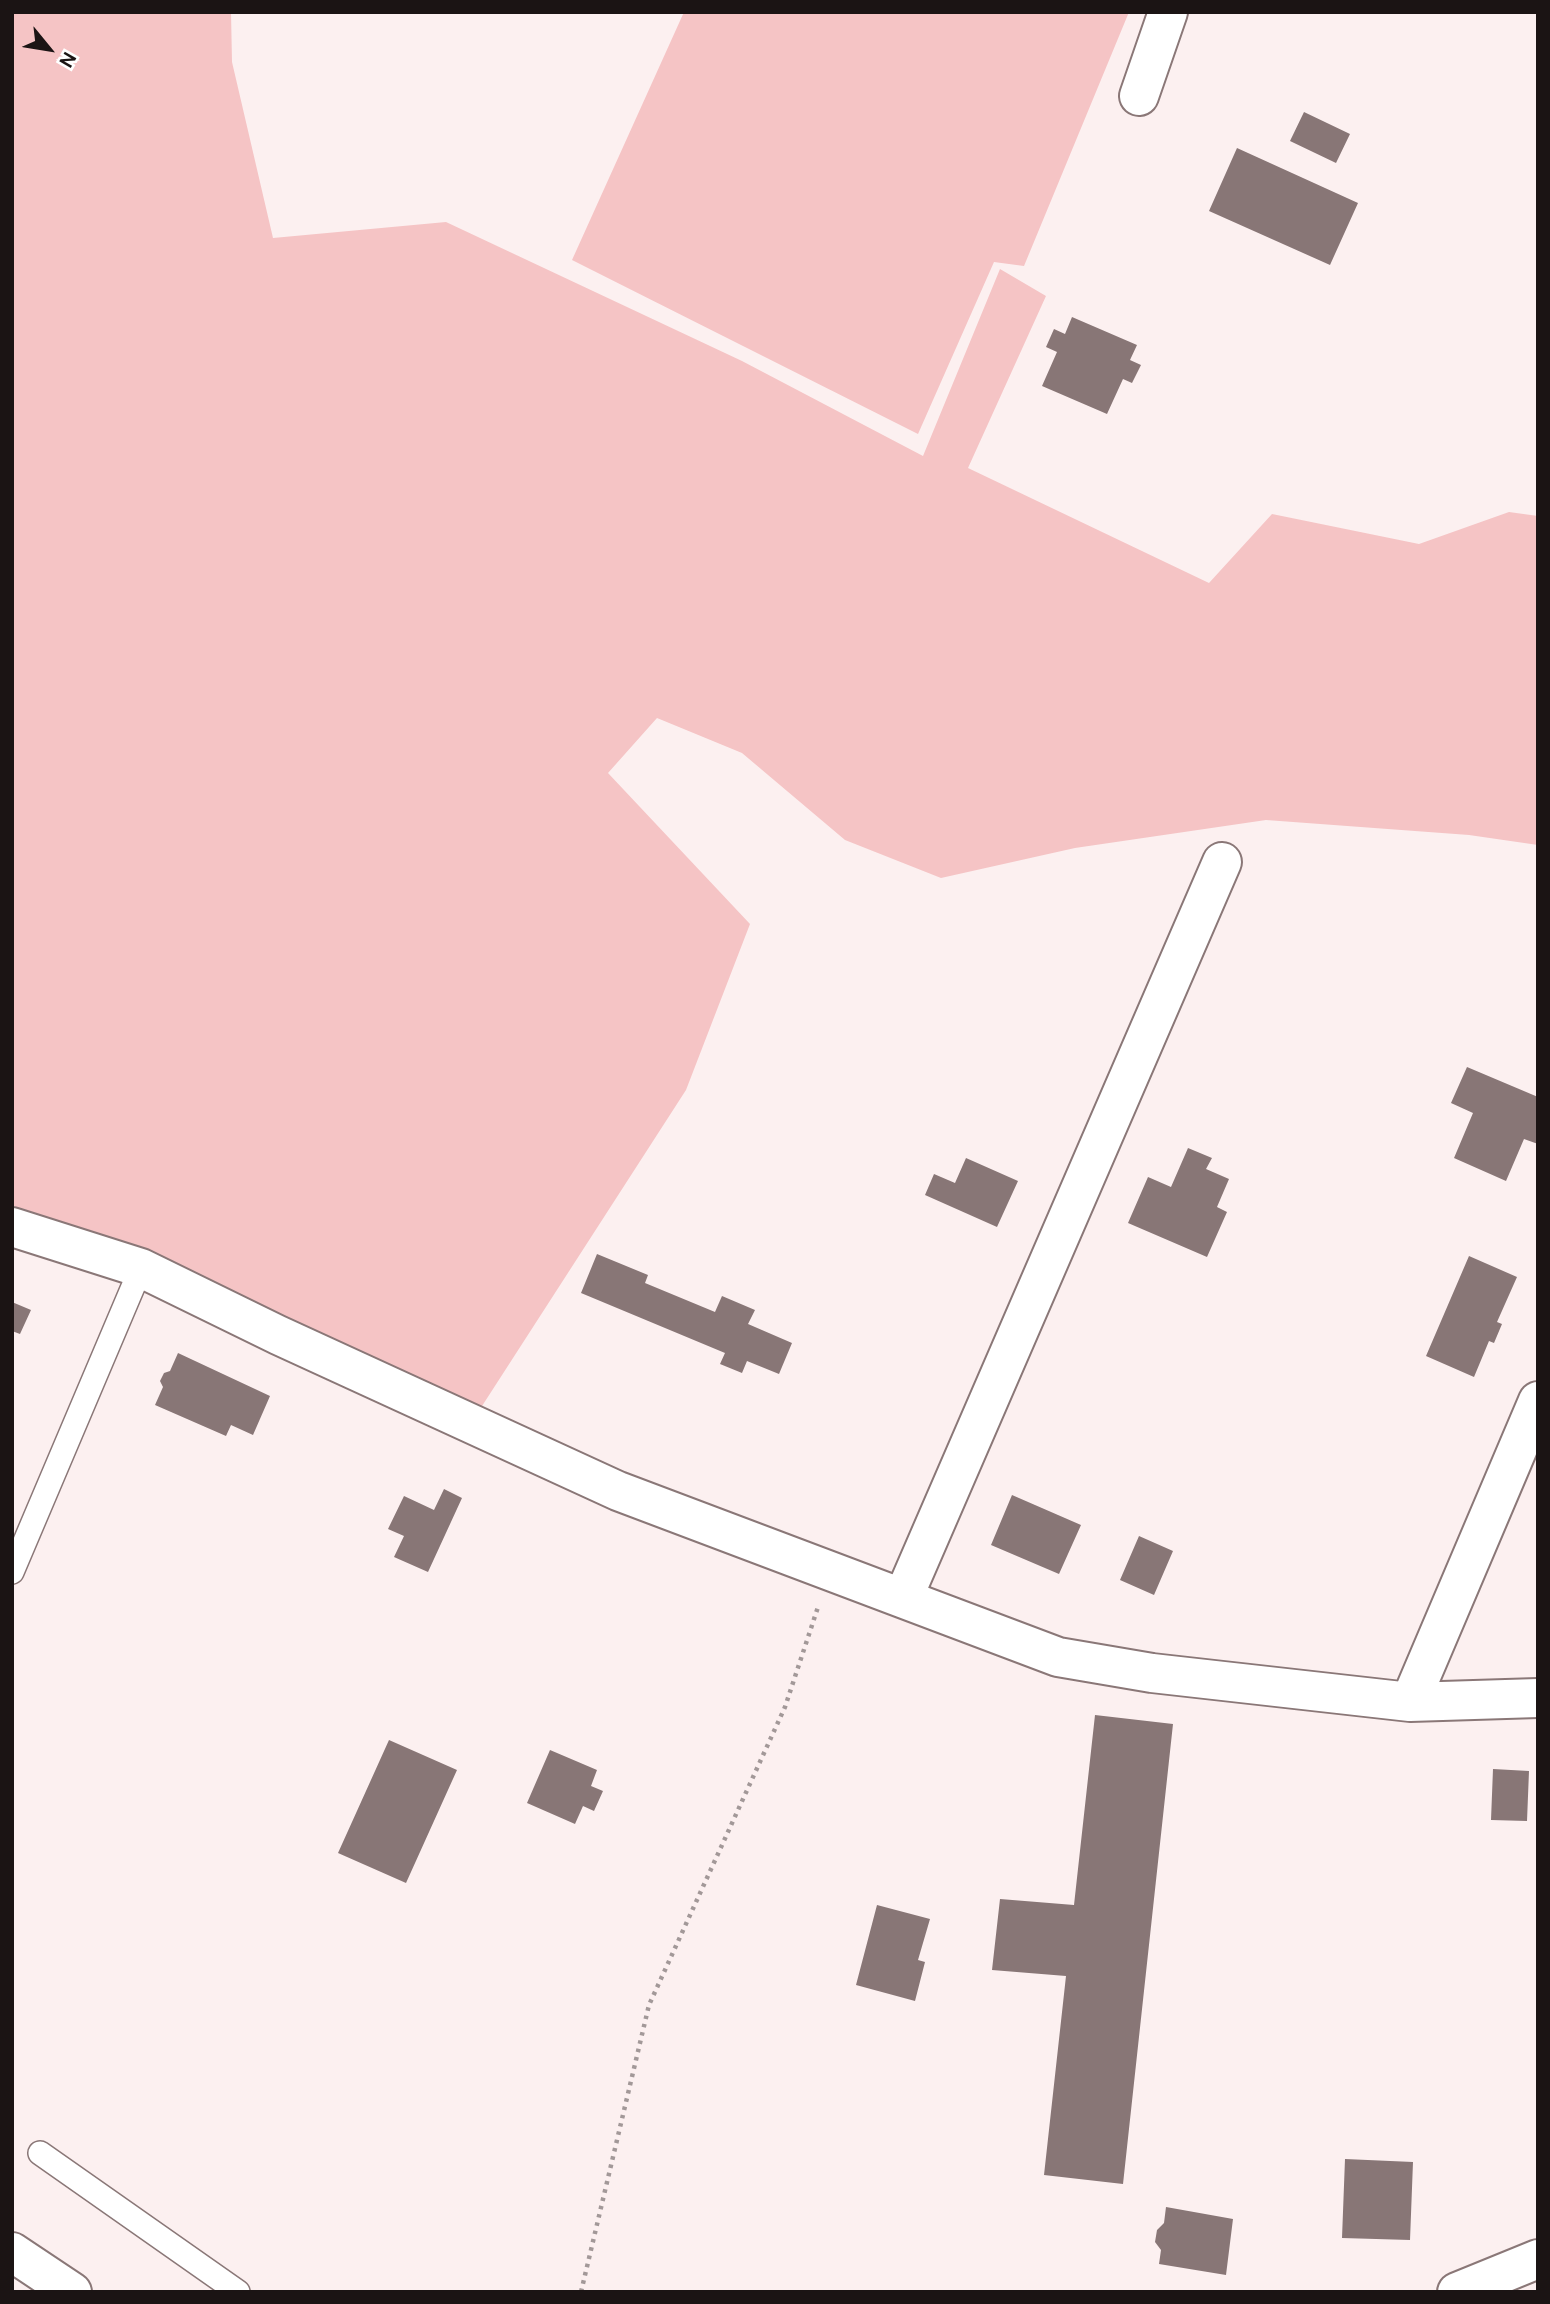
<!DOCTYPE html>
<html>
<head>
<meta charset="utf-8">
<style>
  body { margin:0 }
  #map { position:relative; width:1550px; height:2304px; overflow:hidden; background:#fcf0f0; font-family:"DM Sans",sans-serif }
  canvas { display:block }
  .frame { position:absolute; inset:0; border:14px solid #1b1414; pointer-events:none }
  .north { position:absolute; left:14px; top:14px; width:70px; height:70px; -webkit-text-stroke:5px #fff; paint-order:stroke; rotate:120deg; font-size:19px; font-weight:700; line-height:28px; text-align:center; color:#1b1414 }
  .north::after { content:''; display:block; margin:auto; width:24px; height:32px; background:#1b1414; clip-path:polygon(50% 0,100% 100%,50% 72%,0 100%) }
</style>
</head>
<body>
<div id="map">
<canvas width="1550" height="2304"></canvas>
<div class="frame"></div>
<div class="north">N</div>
</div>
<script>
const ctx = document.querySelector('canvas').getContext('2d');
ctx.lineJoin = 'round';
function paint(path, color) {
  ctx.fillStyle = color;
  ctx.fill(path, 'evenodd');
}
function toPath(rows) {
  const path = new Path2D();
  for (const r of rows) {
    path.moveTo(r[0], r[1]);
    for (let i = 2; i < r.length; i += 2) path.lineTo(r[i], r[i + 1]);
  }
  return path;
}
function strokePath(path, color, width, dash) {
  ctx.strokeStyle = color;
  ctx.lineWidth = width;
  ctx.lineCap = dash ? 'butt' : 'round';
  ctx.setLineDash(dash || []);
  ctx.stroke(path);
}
const green = toPath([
  [12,12,231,12,232,62,273,238,446,222,742,361,923,456,1000,269,1046,296,968,468,1209,583,1272,514,1419,544,1509,512,1538,516,1538,845,1469,835,1266,820,1075,848,941,878,845,840,742,753,657,718,608,773,750,924,686,1090,473,1420,12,1205],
  [684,12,1129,12,1024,266,994,262,918,434,572,260]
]);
const building = toPath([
  [1304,112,1350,134,1336,163,1290,141],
  [1237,148,1358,203,1330,265,1209,211],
  [1072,317,1137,345,1130,360,1141,365,1132,383,1123,379,1107,414,1042,386,1057,352,1046,347,1054,329,1065,334],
  [1467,1067,1538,1097,1538,1144,1524,1139,1506,1181,1454,1158,1473,1113,1451,1103],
  [1188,1148,1212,1158,1206,1169,1229,1179,1217,1207,1227,1212,1207,1257,1128,1223,1148,1177,1171,1187],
  [966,1158,1018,1181,997,1227,925,1195,934,1174,955,1183],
  [597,1254,648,1275,645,1283,715,1312,722,1296,755,1310,748,1324,792,1343,779,1374,747,1361,742,1373,720,1364,725,1353,581,1293],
  [1469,1256,1517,1277,1497,1322,1502,1324,1494,1343,1489,1341,1474,1377,1426,1356],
  [12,1302,31,1310,20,1334,12,1331],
  [178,1353,270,1396,253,1435,231,1425,226,1436,155,1405,163,1387,160,1381,164,1373,170,1371],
  [444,1489,462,1498,428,1572,394,1557,404,1536,388,1529,404,1496,434,1510],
  [1012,1495,1081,1525,1059,1574,991,1545],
  [1139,1536,1173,1551,1154,1595,1120,1580],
  [1095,1715,1173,1724,1123,2184,1044,2175,1066,1976,992,1970,1000,1899,1074,1905],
  [389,1740,457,1770,406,1883,338,1853],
  [550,1750,597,1770,591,1786,603,1791,594,1811,583,1806,575,1824,527,1803],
  [1493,1769,1529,1771,1527,1821,1491,1820],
  [877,1905,930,1919,918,1960,925,1962,915,2001,856,1985],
  [1345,2159,1413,2162,1410,2240,1342,2238],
  [1166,2207,1233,2219,1226,2275,1159,2264,1161,2250,1155,2242,1157,2230,1164,2223]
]);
const path = toPath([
  [581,2292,649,2005,785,1707,818,1607]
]);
const service = toPath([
  [12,1572,141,1268],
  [40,2153,238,2292]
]);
const minor = toPath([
  [1139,96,1168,12],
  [12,1227,141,1268,278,1335,618,1491,1058,1657,1152,1673,1410,1702,1538,1698],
  [903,1598,1222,862],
  [1410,1702,1538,1401],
  [1457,2292,1538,2259]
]);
const primary = toPath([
  [12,2252,72,2292]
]);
paint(green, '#f5c4c5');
paint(building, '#887676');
strokePath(service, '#8a7777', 26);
strokePath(minor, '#8a7777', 42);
strokePath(primary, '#8a7777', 42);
strokePath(path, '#a29898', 4.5, [3.5, 5]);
strokePath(service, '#fff', 23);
strokePath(minor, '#fff', 38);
strokePath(primary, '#fff', 38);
</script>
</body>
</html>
